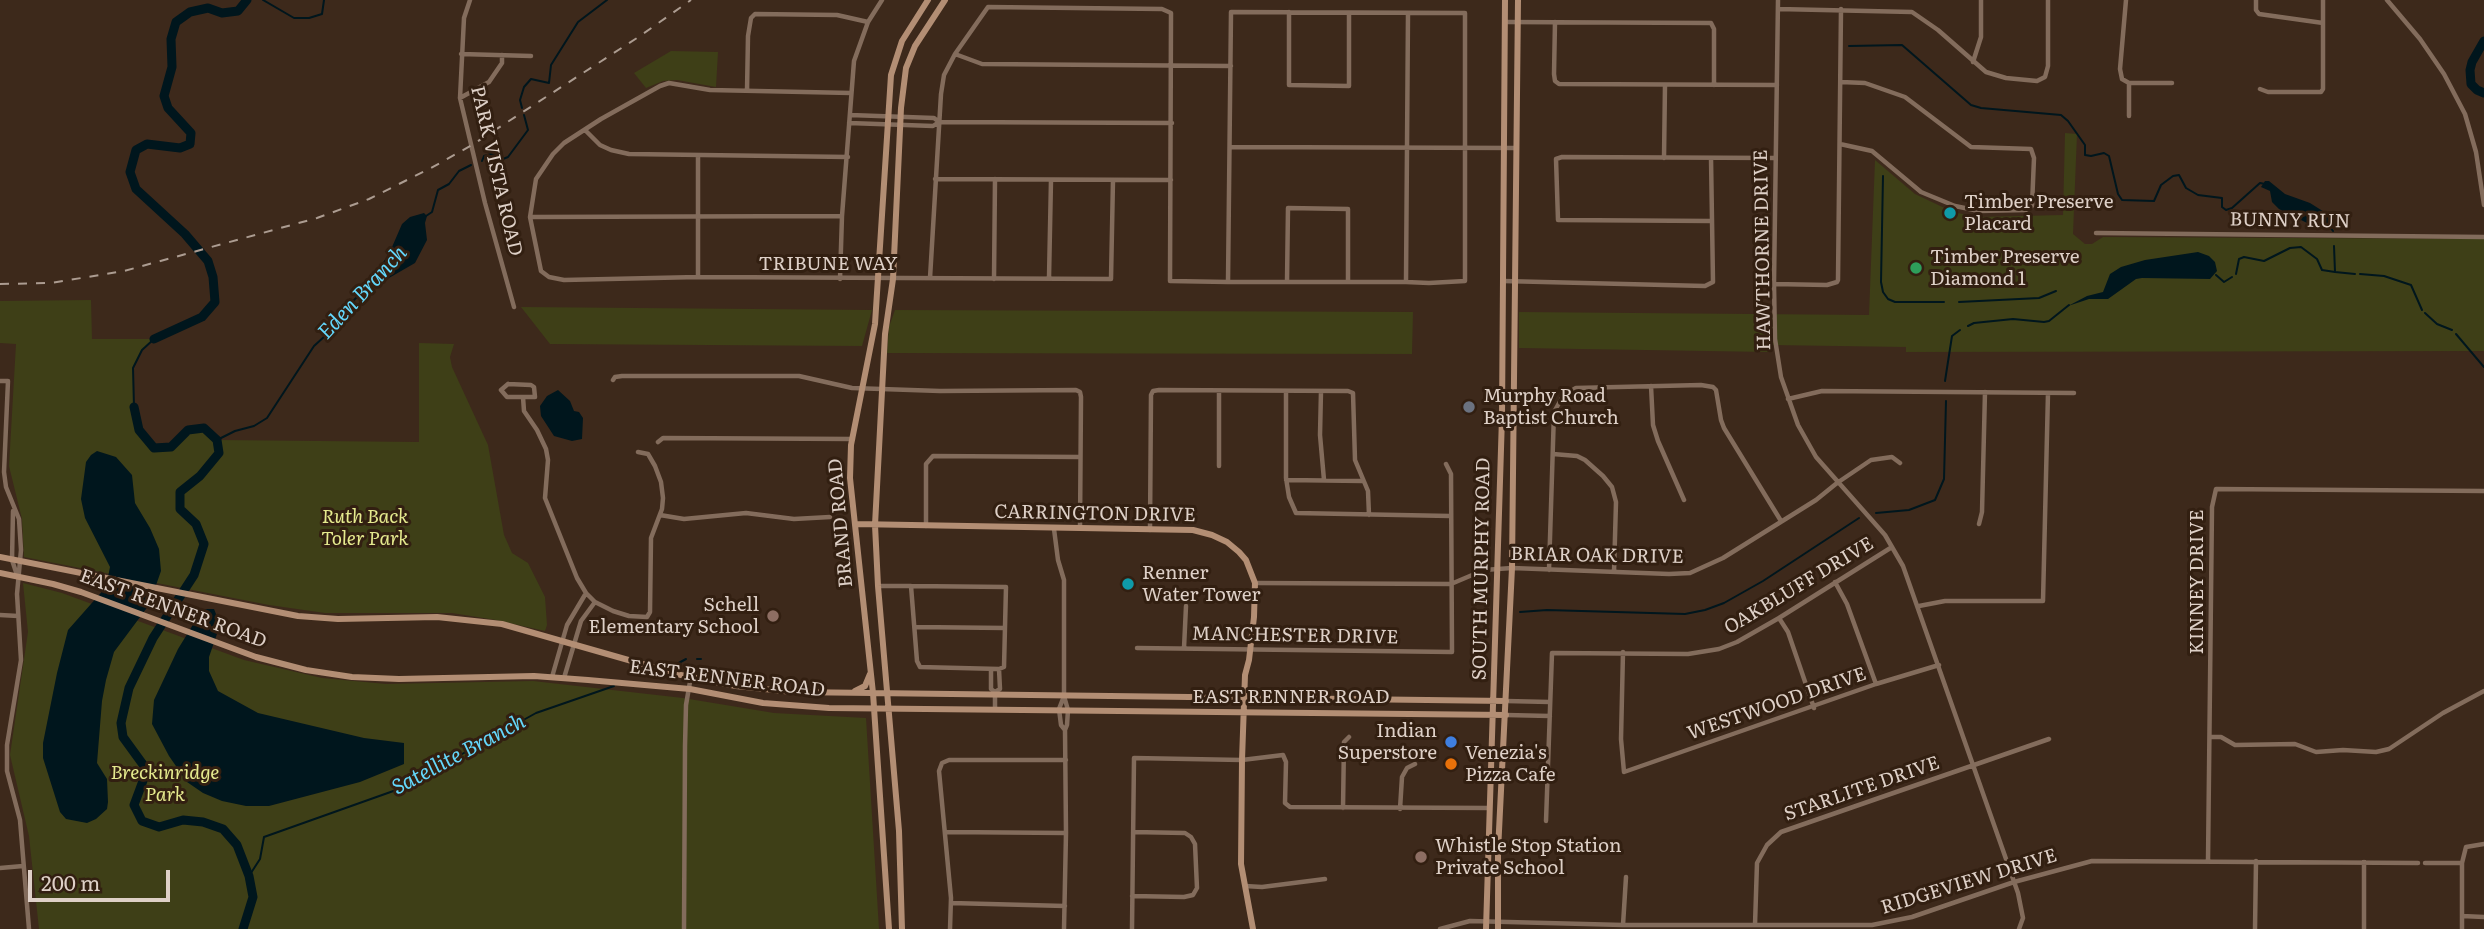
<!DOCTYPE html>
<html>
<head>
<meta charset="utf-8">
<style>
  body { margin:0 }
  #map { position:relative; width:2484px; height:929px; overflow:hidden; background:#3d291b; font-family:Literata,serif }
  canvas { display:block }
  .scale { position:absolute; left:28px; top:870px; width:142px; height:32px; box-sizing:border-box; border:4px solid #ded0c7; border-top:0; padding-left:9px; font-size:21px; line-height:24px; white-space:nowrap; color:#ded0c7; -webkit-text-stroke:5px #321f11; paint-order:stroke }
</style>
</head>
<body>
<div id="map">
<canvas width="2484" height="929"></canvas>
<div class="scale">200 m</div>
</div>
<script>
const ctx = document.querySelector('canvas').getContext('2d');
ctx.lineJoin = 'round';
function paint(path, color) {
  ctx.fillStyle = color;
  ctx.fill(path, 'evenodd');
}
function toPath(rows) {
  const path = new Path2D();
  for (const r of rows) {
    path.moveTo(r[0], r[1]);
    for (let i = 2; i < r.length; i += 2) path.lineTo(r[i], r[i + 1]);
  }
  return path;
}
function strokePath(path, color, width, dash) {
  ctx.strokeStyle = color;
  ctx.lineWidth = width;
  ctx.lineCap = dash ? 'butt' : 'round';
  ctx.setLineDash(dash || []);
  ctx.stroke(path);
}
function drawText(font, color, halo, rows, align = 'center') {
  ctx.font = font + ' Literata,serif';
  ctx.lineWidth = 6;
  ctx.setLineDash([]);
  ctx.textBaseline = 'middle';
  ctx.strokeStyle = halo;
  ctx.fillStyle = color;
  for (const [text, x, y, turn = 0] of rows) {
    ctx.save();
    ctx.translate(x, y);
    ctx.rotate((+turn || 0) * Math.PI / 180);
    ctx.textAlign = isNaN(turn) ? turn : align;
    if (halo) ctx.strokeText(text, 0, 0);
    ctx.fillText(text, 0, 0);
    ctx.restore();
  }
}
const green = toPath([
  [671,51,718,52,716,87,677,80,663,81,646,88,634,73],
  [2065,133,2077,134,2073,234,2085,244,2092,244,2103,237,2484,239,2484,351,1906,352,1906,347,1770,345,1769,352,1519,348,1519,312,1869,315,1875,160,1915,194,1953,212,1978,217,2063,215],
  [91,300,92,339,154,339,142,350,133,369,134,407,139,430,154,448,171,447,188,430,204,428,217,440,419,442,419,343,454,344,450,357,452,367,488,445,504,535,512,553,528,563,545,597,547,625,545,631,496,620,452,613,325,613,269,605,24,557,22,519,9,466,16,344,0,343,0,301],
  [521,307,872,310,862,346,550,344],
  [895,310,1413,312,1412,354,887,353,889,327],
  [23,583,62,593,244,660,322,678,386,684,533,681,683,698,774,713,866,718,879,929,39,929,29,836,10,755,28,632]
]);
const water = toPath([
  [2265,181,2269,181,2285,194,2310,203,2329,215,2329,224,2313,226,2279,209,2272,202,2270,191,2261,187],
  [424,213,427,216,425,223,427,240,415,263,389,278,378,273,378,269,389,254,402,224,410,217],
  [2198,252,2209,256,2215,262,2217,271,2210,279,2142,278,2136,279,2108,299,2089,299,2068,306,2087,296,2103,292,2110,274,2121,267,2145,260],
  [558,390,570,401,574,411,579,412,583,418,582,439,572,441,554,436,541,416,540,406,547,396],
  [97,451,116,457,132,475,135,503,150,528,159,549,161,571,149,605,114,652,106,680,102,701,97,763,107,779,108,802,107,809,96,819,87,823,66,819,60,812,43,758,43,743,57,673,68,630,106,587,110,567,85,518,81,499,86,462,91,455],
  [207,609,214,609,218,619,218,631,209,657,209,671,218,691,258,713,364,738,404,743,404,764,360,782,269,806,246,806,222,801,203,793,187,782,169,756,152,724,154,700,178,649,202,610]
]);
const stream = toPath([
  [263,0,294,18,309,18,322,14,324,0],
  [1849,46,1902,45,1971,105,1981,108,2061,115,2068,121,2085,145,2085,155,2091,156,2104,153,2109,156,2118,194,2122,200,2154,201,2161,185,2173,176,2179,175,2186,188,2198,195,2222,198,2222,207,2226,210,2232,208,2260,183,2265,184],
  [522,108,520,100,524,87,531,79,549,83,551,65,578,22,607,0],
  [482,161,484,156,491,154,503,159,508,157,528,130,524,115],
  [1883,176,1881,282,1883,292,1888,299,1895,302,1944,302],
  [426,216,432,212,438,190,449,184,459,171,471,165],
  [2327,223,2333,231],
  [2334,246,2335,272,2355,274],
  [2236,274,2239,259,2244,257,2264,261,2290,248,2301,247,2317,259,2322,270,2335,272],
  [2360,274,2384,276,2411,285,2422,310],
  [2216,275,2224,282,2232,277],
  [1959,302,2039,298,2056,291],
  [2425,313,2437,324,2452,330],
  [1968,326,1974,323,2013,319,2044,322,2049,321,2069,305],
  [2456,334,2484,367],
  [1945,381,1952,336,1960,330],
  [134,407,133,368,142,350,154,339],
  [217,440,235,431,254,426,267,418,314,346,325,336,355,299,381,275],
  [1876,513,1909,510,1935,500,1944,479,1946,401],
  [1520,612,1547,610,1685,614,1705,610,1724,603,1763,581,1859,518],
  [697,659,701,659],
  [675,665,686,659],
  [249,876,260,859,264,837,399,789,536,713,614,686]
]);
const river = toPath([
  [2484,41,2472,62,2470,70,2471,84,2477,90,2484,93],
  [154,339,202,317,215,302,213,277,208,261,185,234,136,189,130,172,136,150,147,144,180,148,190,144,191,133,168,108,164,96,172,67,171,39,176,22,190,12,208,8,222,13,238,11,247,0],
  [134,407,139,430,154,448,171,447,188,430,204,428,217,440,219,453,200,476,180,492,180,509,196,524,204,544,194,575,153,638,129,688,121,723,123,737,147,770,134,805,142,821,159,827,183,820,203,822,223,829,237,845,249,876,253,897,243,929]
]);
const street = toPath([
  [470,0,464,18,460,98,485,203,514,307],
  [1778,0,1774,284,1775,339,1781,377,1798,425,1816,457,1885,535,1903,566,2018,893,2023,918,2019,929],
  [2126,0,2120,69,2122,79,2129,83],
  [2256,0,2256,10,2259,14,2323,23,2323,0],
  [2387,0,2420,39,2444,74,2465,114,2476,152,2484,205],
  [1778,9,1912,12,1938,30,1986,72,2006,78,2037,81,2045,77,2048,66,2048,0],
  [1289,12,1289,85,1349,86,1349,13],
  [1505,22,1711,23,1714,29,1714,85],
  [1555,22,1554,74,1555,81,1559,84,1777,85],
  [461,54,531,56],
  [955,54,982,64,1231,66],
  [1973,62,1981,37,1981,0],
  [2129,83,2172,83],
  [2260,89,2268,92,2321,92,2323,89,2323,23],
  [747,91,748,36,751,18,755,14,837,15,868,22],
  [851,93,710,90,669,83,660,86,601,119,564,143,553,154,536,179,530,217,541,271,549,277,564,280,698,277,1111,279,1113,180],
  [460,98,489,82,502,63,502,55],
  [850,115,934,118,939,122,1172,123],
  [2129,116,2129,83],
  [849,123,933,126,939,122],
  [585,130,600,145,611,150,629,154,848,157],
  [1840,144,1872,151,1921,192,1955,206,1979,211,2026,210,2032,206,2034,158,2031,149,1971,147,1905,97,1865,83,1841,82],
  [1230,147,1516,148],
  [698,155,698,277],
  [1664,158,1665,85],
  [935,179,1171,180],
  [530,217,842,216],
  [1711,221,1558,220,1556,159,1562,157,1775,158],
  [2096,233,2484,237],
  [930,278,941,94,944,75,955,54,988,7,1162,9,1171,13,1170,281,1228,282,1406,282,1429,283,1465,281,1465,13,1231,12,1228,282],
  [1049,278,1051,180],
  [840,279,842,216,854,61,868,22,882,0],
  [994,279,995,179],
  [1503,281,1705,286,1713,282,1711,158],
  [1287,282,1288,208,1348,209,1348,282],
  [1406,282,1408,13],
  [1774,284,1827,285,1837,282,1838,280,1841,9],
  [613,380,615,377,622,376,799,376,852,388,940,391,1076,390,1080,392,1081,397,1080,528],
  [0,381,8,381,4,472,6,487,19,519,21,550,17,594,21,660,7,745,7,771,20,820,29,929],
  [508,384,531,385,534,387,535,397,507,397,501,390,508,384],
  [1651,386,1653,425,1658,441,1684,500],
  [1219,391,1219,466],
  [1286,391,1286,478,1289,497,1296,513,1450,516],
  [1321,391,1320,435,1324,480],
  [523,397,524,411,537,430,546,449,548,460,545,498,577,578,586,593,595,602,613,611,629,616,647,617,650,612,651,538,662,509,663,498,661,482,655,466,648,454,638,452],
  [1788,399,1822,391,2074,393],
  [658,442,663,438,853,439],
  [1553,454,1577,456,1585,460,1603,476,1612,487,1616,502,1614,572],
  [1286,480,1363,481],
  [13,511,12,560,17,575],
  [660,515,684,519,746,513,794,519,830,517],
  [1979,524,1982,512,1985,392],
  [926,526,926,464,933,456,1080,457],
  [1054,529,1058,560,1064,580,1064,696,1068,710,1067,725,1065,730,1066,833,1064,929],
  [1150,530,1151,395,1153,391,1159,390,1348,391,1353,393,1355,460,1368,491,1369,515],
  [1549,570,1554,412,1563,396,1576,388,1701,385,1713,387,1716,390,1721,420,1724,428,1781,521],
  [1835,582,1847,604,1876,684],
  [1255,583,1451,584,1484,570,1512,568,1669,574,1690,573,1723,558,1816,500,1837,483,1871,460,1892,457,1900,463],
  [878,586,911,586,1006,587,1004,667,999,669,920,667,917,661,911,586],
  [1919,606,1945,601,2043,601,2048,393],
  [0,615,18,616],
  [1779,618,1788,632,1814,708],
  [915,627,1005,628],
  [1137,648,1452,652,1451,474,1446,464],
  [1184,648,1186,606],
  [1623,652,1621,739,1624,772,1876,684,1939,665],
  [991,669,991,689,995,692],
  [552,677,567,625,586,593],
  [564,678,581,621,595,602],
  [1064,696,1059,709,1061,725,1065,730],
  [1506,701,1550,702],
  [995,709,995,692,1000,689,999,669],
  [1506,715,1550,716],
  [2210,737,2221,737,2235,745,2295,744,2316,752,2343,750,2376,752,2389,749,2443,713,2484,691],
  [1343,808,1344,742,1349,737],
  [1400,809,1402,777,1407,768,1415,764],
  [1546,821,1552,653,1688,654,1719,649,1737,642,1779,618,1892,547],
  [946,832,1066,833],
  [2208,861,2212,507,2216,489,2484,491],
  [2364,862,2364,929],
  [2425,863,2462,863],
  [0,868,23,866],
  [1245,886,1262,887,1325,879],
  [1132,896,1184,897,1193,895,1197,888,1195,844,1191,837,1185,833,1133,832],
  [951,903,1065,906],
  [2462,916,2484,917],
  [1623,925,1626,877],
  [1755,925,1757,863,1767,845,1781,832,2049,739],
  [684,929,685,746,686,705,691,676],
  [950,929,951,898,939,771,942,763,949,760,1066,760],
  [1132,929,1134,758,1242,760,1283,755,1286,762,1285,803,1290,807,1489,808],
  [1440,929,1470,921,1623,925,1872,925,1912,917,2014,882,2092,861,2418,863],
  [2255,929,2256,861],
  [2462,929,2462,863,2466,847,2484,844]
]);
const secondary = toPath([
  [855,524,1193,530,1212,535,1227,542,1239,552,1246,560,1255,583,1254,617,1249,660,1245,675,1242,760,1241,864,1253,929],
  [0,557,298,616,338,619,437,617,502,624,681,675,736,686,793,692,1506,701],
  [0,573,53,584,81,592,256,657,306,670,352,677,399,679,534,676,588,680,690,689,763,703,829,708,1506,715],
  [855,691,865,686,870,674],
  [889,929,873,693,850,478,851,445,875,324,891,75,902,41,928,0],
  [902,929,899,831,878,586,875,525,885,334,893,279,901,108,906,68,915,46,945,0],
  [1486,929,1502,417,1505,0],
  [1498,929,1498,851,1512,568,1518,0]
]);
const rail = toPath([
  [0,284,51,283,124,271,317,218,369,199,431,168,472,145,640,36,691,0]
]);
const markers = [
  [1950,213,7,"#0f9aa8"],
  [1916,268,7,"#2e9e5b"],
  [1469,407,7,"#6b7280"],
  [1128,584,7,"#0f9aa8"],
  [773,616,7,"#8d6e63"],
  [1451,742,7,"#3f7fe0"],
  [1451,764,7,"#e8710a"],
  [1421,857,7,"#8d6e63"]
];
const streetNames = [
  ["PARK VISTA ROAD",496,171,77],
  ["BUNNY RUN",2290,221,1],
  ["HAWTHORNE DRIVE",1763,250,-91],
  ["TRIBUNE WAY",828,264],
  ["CARRINGTON DRIVE",1095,514,1],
  ["BRAND ROAD",841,523,-95],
  ["BRIAR OAK DRIVE",1597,556,1],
  ["SOUTH MURPHY ROAD",1482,569,-89],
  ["KINNEY DRIVE",2197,582,-90],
  ["OAKBLUFF DRIVE",1799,586,-31],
  ["EAST RENNER ROAD",173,609,20],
  ["MANCHESTER DRIVE",1295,636,1],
  ["EAST RENNER ROAD",727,679,7],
  ["EAST RENNER ROAD",1291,697],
  ["WESTWOOD DRIVE",1777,704,-19],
  ["STARLITE DRIVE",1862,789,-19],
  ["RIDGEVIEW DRIVE",1969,882,-17]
];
const poiNames = [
  ["Timber Preserve",1964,202],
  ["Placard",1964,224],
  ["Timber Preserve",1930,257],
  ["Diamond 1",1930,279],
  ["Murphy Road",1483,396],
  ["Baptist Church",1483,418],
  ["Renner",1142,573],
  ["Water Tower",1142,595],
  ["Schell",759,605,"right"],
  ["Elementary School",759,627,"right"],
  ["Indian",1437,731,"right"],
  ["Superstore",1437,753,"right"],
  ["Venezia's",1465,753],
  ["Pizza Cafe",1465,775],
  ["Whistle Stop Station",1435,846],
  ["Private School",1435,868]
];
const parkNames = [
  ["Ruth Back",365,517],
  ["Toler Park",365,539],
  ["Breckinridge",165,773],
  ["Park",165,795]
];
const waterNames = [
  ["Eden Branch",363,293,-47],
  ["Satellite Branch",459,755,-28]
];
paint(green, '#3e3f17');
paint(water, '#00161d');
strokePath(stream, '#00161d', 2);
strokePath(river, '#00161d', 9);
strokePath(street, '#836c5c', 4.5);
strokePath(secondary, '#b38e74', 6);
strokePath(rail, '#ac9c91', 2, [9, 9]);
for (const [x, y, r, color] of markers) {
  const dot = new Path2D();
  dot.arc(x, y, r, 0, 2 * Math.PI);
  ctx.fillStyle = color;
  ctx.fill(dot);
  strokePath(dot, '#321f11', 2.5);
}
drawText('19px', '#ded0c7', '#321f11', streetNames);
drawText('19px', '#ded0c7', '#321f11', poiNames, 'left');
drawText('italic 19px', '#e5ea8e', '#321f11', parkNames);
drawText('italic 21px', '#64d7fb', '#321f11', waterNames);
</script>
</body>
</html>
